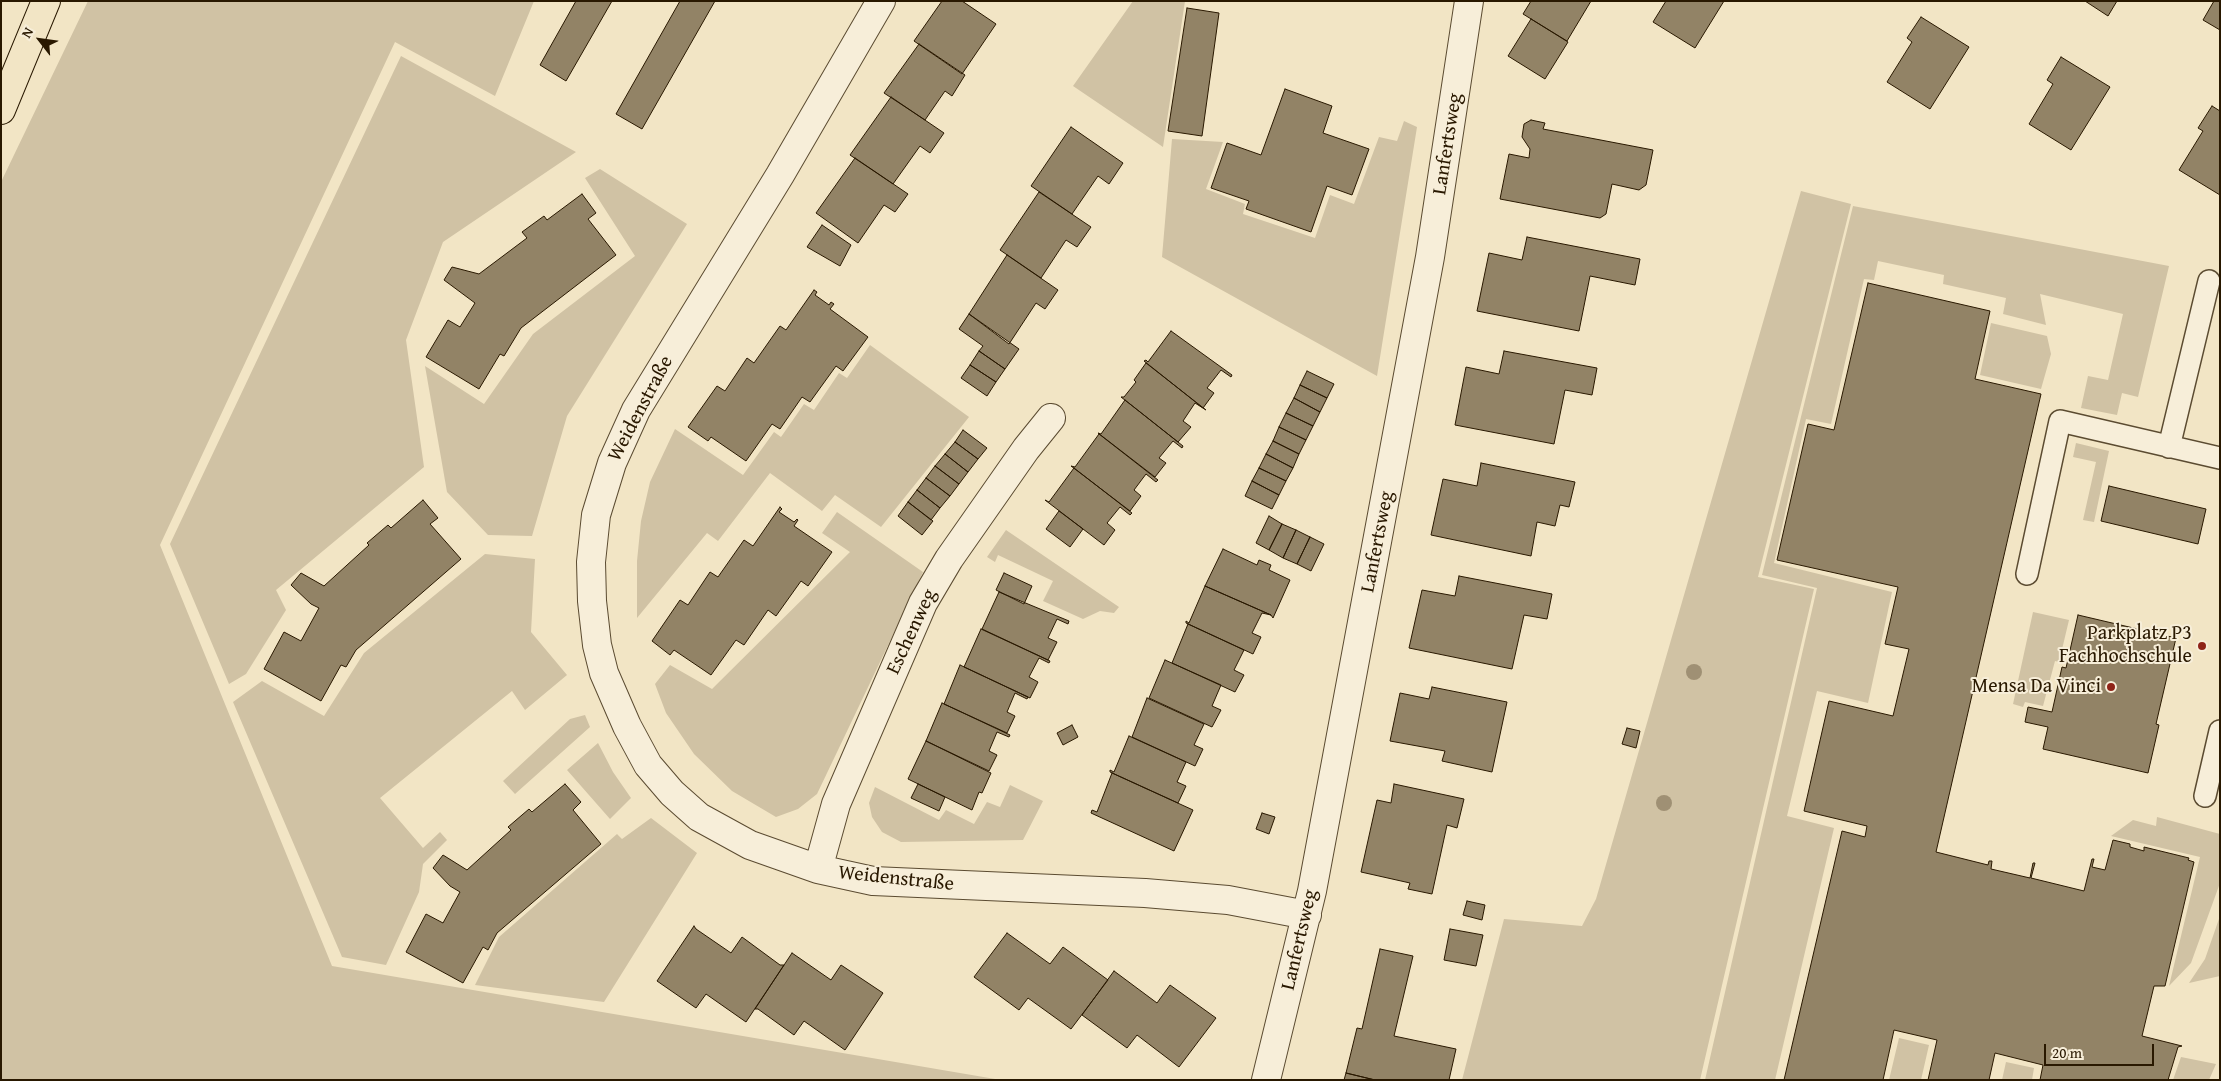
<!DOCTYPE html>
<html>
<head>
<meta charset="utf-8">
<style>
  body { margin:0 }
  #map { position:relative; width:2221px; height:1081px; overflow:hidden; background:#f2e5c5; font-family:"Gentium Book Plus",serif }
  canvas { display:block }
  .frame { position:absolute; inset:0; border:2px solid #291800; pointer-events:none }
  .north { position:absolute; left:15px; top:15px; width:50px; height:50px; -webkit-text-stroke:4px #f7eed9; paint-order:stroke; rotate:300deg; font-size:14px; font-weight:700; line-height:20px; text-align:center; color:#291800 }
  .north::after { content:''; display:block; margin:auto; width:18px; height:22px; background:#291800; clip-path:polygon(50% 0,100% 100%,50% 72%,0 100%) }
  .scale { position:absolute; left:2044px; top:1044px; width:110px; height:22px; box-sizing:border-box; border:2px solid #291800; border-top:0; padding-left:6px; font-size:15px; line-height:18px; white-space:nowrap; color:#291800; -webkit-text-stroke:4px #f7eed9; paint-order:stroke }
</style>
</head>
<body>
<div id="map">
<canvas width="2221" height="1081"></canvas>
<div class="frame"></div>
<div class="north">N</div>
<div class="scale">20 m</div>
</div>
<script>
const ctx = document.querySelector('canvas').getContext('2d');
ctx.lineJoin = 'round';
function paint(path, color) {
  ctx.fillStyle = color;
  ctx.fill(path, 'evenodd');
}
function toPath(rows) {
  const path = new Path2D();
  for (const r of rows) {
    path.moveTo(r[0], r[1]);
    for (let i = 2; i < r.length; i += 2) path.lineTo(r[i], r[i + 1]);
  }
  return path;
}
function strokePath(path, color, width, dash) {
  ctx.strokeStyle = color;
  ctx.lineWidth = width;
  ctx.lineCap = dash ? 'butt' : 'round';
  ctx.setLineDash(dash || []);
  ctx.stroke(path);
}
function drawText(font, color, halo, rows, align = 'center') {
  ctx.font = font + ' "Gentium Book Plus",serif';
  ctx.lineWidth = 4;
  ctx.setLineDash([]);
  ctx.textBaseline = 'middle';
  ctx.strokeStyle = halo;
  ctx.fillStyle = color;
  for (const [text, x, y, turn = 0] of rows) {
    ctx.save();
    ctx.translate(x, y);
    ctx.rotate((+turn || 0) * Math.PI / 180);
    ctx.textAlign = isNaN(turn) ? turn : align;
    if (halo) ctx.strokeText(text, 0, 0);
    ctx.fillText(text, 0, 0);
    ctx.restore();
  }
}
const green = toPath([
  [88,1,534,1,495,96,395,42,160,545,332,966,1001,1080,1,1080,1,182],
  [1133,1,1185,1,1163,147,1073,86],
  [401,56,576,152,443,242,406,340,424,467,276,590,286,610,246,674,229,684,170,544],
  [1404,121,1417,127,1377,376,1162,257,1172,139,1223,142,1206,189,1245,204,1243,214,1315,238,1330,195,1354,204,1379,137,1397,141],
  [600,169,687,224,567,416,532,536,488,535,447,492,425,366,484,404,533,334,635,256,585,178],
  [1801,191,1851,204,1758,577,1814,589,1700,1080,1462,1080,1504,919,1582,926,1596,899],
  [1853,206,2169,266,2138,397,2122,393,2117,415,2081,408,2088,376,2108,380,2123,314,2040,294,2046,325,2003,314,2006,298,1943,284,1944,275,1878,261,1874,280,1864,279,1831,424,1806,419,1774,563,1892,592,1868,703,1817,691,1787,816,1834,828,1775,1080,1705,1080,1817,588,1762,575],
  [1991,323,2047,336,2051,354,2041,389,1980,375],
  [870,345,969,417,881,527,835,495,822,511,770,473,718,541,707,533,637,618,637,561,641,521,650,482,675,429,743,475,774,432,781,437,804,404,814,410,839,373,847,378],
  [2076,443,2109,451,2094,522,2083,520,2096,462,2073,457],
  [837,512,923,572,817,794,798,809,776,817,732,791,694,754,666,713,655,684,670,665,712,689,850,552,822,533],
  [1006,530,1119,607,1114,613,1100,611,1083,619,1043,601,1053,581,998,555,995,562,987,557],
  [485,554,535,559,531,632,567,675,525,710,512,691,380,798,423,848,440,832,447,840,423,864,419,892,386,965,342,957,233,702,262,681,324,716,364,653],
  [2033,612,2069,620,2059,662,2055,661,2043,706,2025,702,2023,707,2013,704],
  [585,715,590,727,515,794,503,781,570,719],
  [598,743,613,772,631,798,610,819,567,770],
  [1010,785,1043,801,1023,840,901,842,882,832,872,817,869,803,875,787,939,820,946,810,974,824,987,802,1000,807],
  [2157,817,2220,834,2220,883,2191,963,2169,986,2200,857,2111,836,2133,820,2156,826],
  [651,818,697,853,604,1002,475,985,499,937,617,834,622,839],
  [2220,916,2220,976,2189,983,2205,959],
  [1899,1038,1929,1045,1921,1080,1889,1080],
  [2181,1057,2216,1064,2209,1080,2173,1080],
  [2006,1062,2034,1068,2032,1080,2002,1080]
]);
const building = toPath([
  [576,1,612,1,566,81,540,65,576,1],
  [680,1,715,1,642,129,616,114,680,1],
  [942,1,962,1,996,24,962,74,914,41,942,1],
  [1531,1,1591,1,1567,41,1523,14,1531,1],
  [1666,1,1724,1,1695,48,1653,22,1666,1],
  [2085,1,2117,1,2108,16,2085,1],
  [2214,1,2220,1,2220,30,2203,20,2214,1],
  [1187,8,1219,13,1202,136,1168,131,1187,8],
  [1921,17,1969,47,1930,109,1887,82,1912,42,1907,38,1921,17],
  [1531,19,1568,42,1545,79,1508,56,1531,19],
  [919,44,965,75,952,96,945,91,925,120,884,93,919,44],
  [2061,57,2110,87,2071,150,2029,124,2053,84,2047,80,2061,57],
  [1285,89,1332,106,1323,133,1369,149,1352,195,1327,186,1311,232,1246,209,1249,201,1211,188,1227,143,1261,155,1285,89],
  [891,97,944,133,930,153,920,146,893,184,850,155,891,97],
  [2212,106,2220,111,2220,195,2179,170,2203,131,2198,128,2212,106],
  [1531,120,1545,123,1543,129,1653,150,1646,185,1639,190,1612,184,1606,214,1600,218,1500,199,1509,154,1529,158,1530,149,1522,137,1524,124,1531,120],
  [1071,127,1123,163,1109,184,1098,176,1072,214,1031,186,1071,127],
  [855,158,908,194,895,212,884,205,858,243,816,213,855,158],
  [1039,192,1091,227,1077,247,1066,240,1041,278,1000,250,1039,192],
  [582,194,596,213,588,219,616,255,521,328,504,356,500,354,479,389,426,357,448,320,460,327,475,303,444,280,452,267,479,274,527,238,522,232,544,216,547,220,582,194],
  [822,225,851,245,840,266,807,247,822,225],
  [1527,237,1640,259,1635,285,1590,276,1579,331,1477,311,1489,253,1522,260,1527,237],
  [1007,255,1058,290,1045,309,1036,303,1009,344,969,314,1007,255],
  [1868,283,1990,311,1975,379,2041,394,1936,852,1988,865,1989,861,1992,861,1991,869,2030,878,2033,863,2035,863,2031,878,2084,891,2092,859,2094,859,2092,867,2105,870,2113,840,2130,844,2130,847,2144,851,2144,847,2189,858,2188,860,2194,862,2165,986,2154,986,2142,1036,2182,1046,2178,1047,2168,1080,2040,1080,2043,1065,1995,1053,1989,1080,1928,1080,1937,1040,1894,1030,1883,1080,1784,1080,1842,831,1865,837,1867,826,1804,811,1829,701,1893,716,1909,649,1885,644,1898,587,1777,560,1808,424,1834,430,1868,283],
  [814,290,817,292,815,295,829,305,831,302,834,304,830,309,868,337,843,371,836,366,810,402,802,397,780,429,772,424,746,461,711,437,708,441,688,427,717,386,725,391,747,358,754,363,780,326,786,330,814,290],
  [969,314,1019,349,1005,369,979,351,983,346,959,329,969,314],
  [1171,331,1232,375,1231,377,1221,370,1207,388,1214,393,1203,408,1144,361,1146,360,1148,362,1171,331],
  [979,351,1005,369,996,382,970,365,979,351],
  [1504,351,1597,368,1592,395,1565,390,1554,444,1455,425,1466,367,1499,374,1504,351],
  [1146,363,1206,410,1195,403,1183,421,1191,427,1178,442,1121,397,1124,397,1136,382,1134,380,1146,363],
  [970,365,996,382,987,396,961,378,970,365],
  [1307,371,1334,384,1327,398,1300,385,1307,371],
  [1300,385,1327,398,1320,412,1294,398,1300,385],
  [1294,398,1320,412,1313,426,1286,413,1294,398],
  [1125,400,1183,446,1182,448,1173,441,1159,458,1166,463,1155,477,1098,433,1101,434,1125,400],
  [1286,413,1313,426,1306,440,1279,427,1286,413],
  [1279,427,1306,440,1299,454,1273,441,1279,427],
  [963,430,987,448,978,459,955,442,963,430],
  [1099,434,1158,480,1156,482,1146,474,1134,490,1141,496,1130,511,1071,466,1075,467,1099,434],
  [1273,441,1299,454,1293,468,1266,454,1273,441],
  [955,442,978,459,968,472,945,454,955,442],
  [945,454,968,472,959,484,935,466,945,454],
  [1266,454,1293,468,1286,481,1259,468,1266,454],
  [1481,463,1575,482,1569,507,1560,505,1555,526,1537,522,1531,556,1431,535,1443,479,1477,486,1481,463],
  [935,466,959,484,950,496,926,478,935,466],
  [1074,468,1132,513,1130,515,1120,507,1107,523,1115,530,1104,545,1045,500,1049,502,1074,468],
  [1259,468,1286,481,1279,495,1252,481,1259,468],
  [926,478,950,496,940,508,917,490,926,478],
  [1252,481,1279,495,1272,509,1245,496,1252,481],
  [2109,486,2206,509,2198,544,2101,521,2109,486],
  [917,490,940,508,931,520,908,502,917,490],
  [423,500,438,518,430,524,461,559,356,650,346,667,341,665,321,701,264,669,284,632,301,641,319,608,311,604,291,585,301,573,324,586,369,545,367,543,388,525,391,528,423,500],
  [908,502,933,521,922,535,898,516,908,502],
  [780,507,782,509,779,512,794,522,797,519,798,520,794,526,832,552,808,586,801,581,776,616,768,610,744,645,736,640,711,675,674,650,670,655,652,641,680,600,688,605,710,572,718,577,744,540,753,546,780,507],
  [1059,511,1083,529,1070,547,1046,529,1059,511],
  [1269,516,1282,524,1269,550,1256,543,1269,516],
  [1282,524,1296,530,1283,558,1269,550,1282,524],
  [1296,530,1310,537,1297,564,1283,558,1296,530],
  [1310,537,1324,544,1311,571,1297,564,1310,537],
  [1223,549,1257,565,1259,560,1271,565,1269,570,1290,580,1273,618,1271,615,1205,586,1223,549],
  [1004,573,1032,586,1024,604,996,590,1004,573],
  [1459,576,1552,594,1547,619,1524,615,1512,669,1409,648,1422,590,1455,596,1459,576],
  [1205,586,1271,615,1262,613,1252,633,1261,637,1253,654,1186,623,1186,621,1189,623,1205,586],
  [999,592,1069,621,1068,624,1057,619,1048,638,1057,642,1048,660,982,629,999,592],
  [2078,615,2176,638,2156,724,2159,725,2148,773,2043,749,2048,727,2025,722,2028,707,2052,712,2062,667,2066,668,2078,615],
  [1188,624,1244,650,1234,670,1244,675,1235,692,1172,663,1188,624],
  [981,629,1050,661,1049,663,1039,658,1029,677,1038,682,1030,698,964,667,981,629],
  [1165,660,1221,685,1212,706,1221,710,1212,727,1149,698,1165,660],
  [960,665,1028,697,1027,699,1015,693,1007,712,1015,716,1007,733,944,704,960,665],
  [1432,687,1507,702,1492,772,1442,761,1445,751,1390,741,1400,693,1429,699,1432,687],
  [1147,698,1204,724,1194,745,1203,749,1195,766,1132,737,1147,698],
  [942,703,1010,735,1009,737,997,732,989,751,997,755,989,771,926,741,942,703],
  [1072,725,1078,737,1063,745,1057,733,1072,725],
  [1627,728,1640,731,1636,748,1622,744,1627,728],
  [1129,736,1186,762,1177,782,1186,786,1178,803,1110,772,1110,770,1114,772,1129,736],
  [926,741,991,773,982,793,979,792,972,810,908,779,926,741],
  [1112,773,1193,810,1174,851,1091,813,1092,810,1097,812,1112,773],
  [565,784,581,802,573,810,601,844,497,933,488,950,483,947,463,983,406,952,426,914,443,923,460,892,450,886,433,868,443,855,467,870,511,830,508,827,529,809,532,812,565,784],
  [918,784,945,797,939,811,911,798,918,784],
  [1394,784,1464,799,1457,828,1447,825,1432,894,1408,889,1410,883,1361,872,1377,800,1391,803,1394,784],
  [1262,813,1275,817,1269,834,1256,829,1262,813],
  [1467,901,1485,905,1482,920,1463,915,1467,901],
  [694,926,696,929,731,953,742,937,780,965,784,965,746,1022,706,994,696,1008,657,981,694,926],
  [1450,929,1483,935,1476,966,1444,960,1450,929],
  [1007,933,1050,964,1063,947,1108,980,1071,1029,1028,998,1019,1010,974,977,1007,933],
  [1380,949,1413,956,1394,1036,1456,1049,1449,1080,1375,1080,1346,1073,1357,1028,1362,1029,1380,949],
  [792,953,831,980,841,965,883,993,845,1050,804,1021,794,1035,758,1009,755,1009,792,953],
  [1114,971,1157,1003,1170,985,1216,1018,1179,1067,1137,1035,1127,1048,1082,1015,1114,971],
  [1346,1073,1375,1080,1344,1080,1346,1073]
]);
const service = toPath([
  [2169,447,2209,281],
  [2027,574,2060,421,2220,458],
  [2205,796,2220,731]
]);
const minor = toPath([
  [881,1,780,175,636,410,612,463,596,515,591,562,592,601,597,645,604,673,627,726,648,765,672,793,699,817,750,845,818,869,873,881,1145,893,1228,900,1307,915],
  [818,869,836,804,923,603,949,559,1026,449,1051,418],
  [1266,1080,1312,891,1430,257,1469,1]
]);
const motorway = toPath([
  [1,110,46,1]
]);
const trees = [
  [1694,672],
  [1664,803]
];
const markers = [
  [2202,646,5,"#8f2418"],
  [2111,687,5,"#8f2418"]
];
const streetNames = [
  ["Lanfertsweg",1448,144,-81],
  ["Weidenstraße",641,409,-62],
  ["Lanfertsweg",1378,542,-79],
  ["Eschenweg",912,632,-65],
  ["Weidenstraße",896,879,6],
  ["Lanfertsweg",1300,940,-77]
];
const poiNames = [
  ["Parkplatz P3",2192,634],
  ["Fachhochschule",2192,657],
  ["Mensa Da Vinci",2101,687]
];
paint(green, '#d0c2a4');
paint(building, '#928366');
strokePath(building, '#291800', 1);
strokePath(service, '#5b4b31', 24);
strokePath(minor, '#5b4b31', 30);
strokePath(motorway, '#291800', 30);
strokePath(service, '#f7eed9', 21);
strokePath(minor, '#f7eed9', 28);
strokePath(motorway, '#f2e5c5', 28);
ctx.fillStyle = '#9f9074';
for (const [x, y] of trees) {
  ctx.beginPath();
  ctx.arc(x, y, 8, 0, 2 * Math.PI);
  ctx.fill();
}
for (const [x, y, r, color] of markers) {
  const dot = new Path2D();
  dot.arc(x, y, r, 0, 2 * Math.PI);
  ctx.fillStyle = color;
  ctx.fill(dot);
  strokePath(dot, '#f7eed9', 2);
}
drawText('20px', '#291800', '#f7eed9', streetNames);
drawText('20px', '#291800', '#f7eed9', poiNames, 'right');
</script>
</body>
</html>
